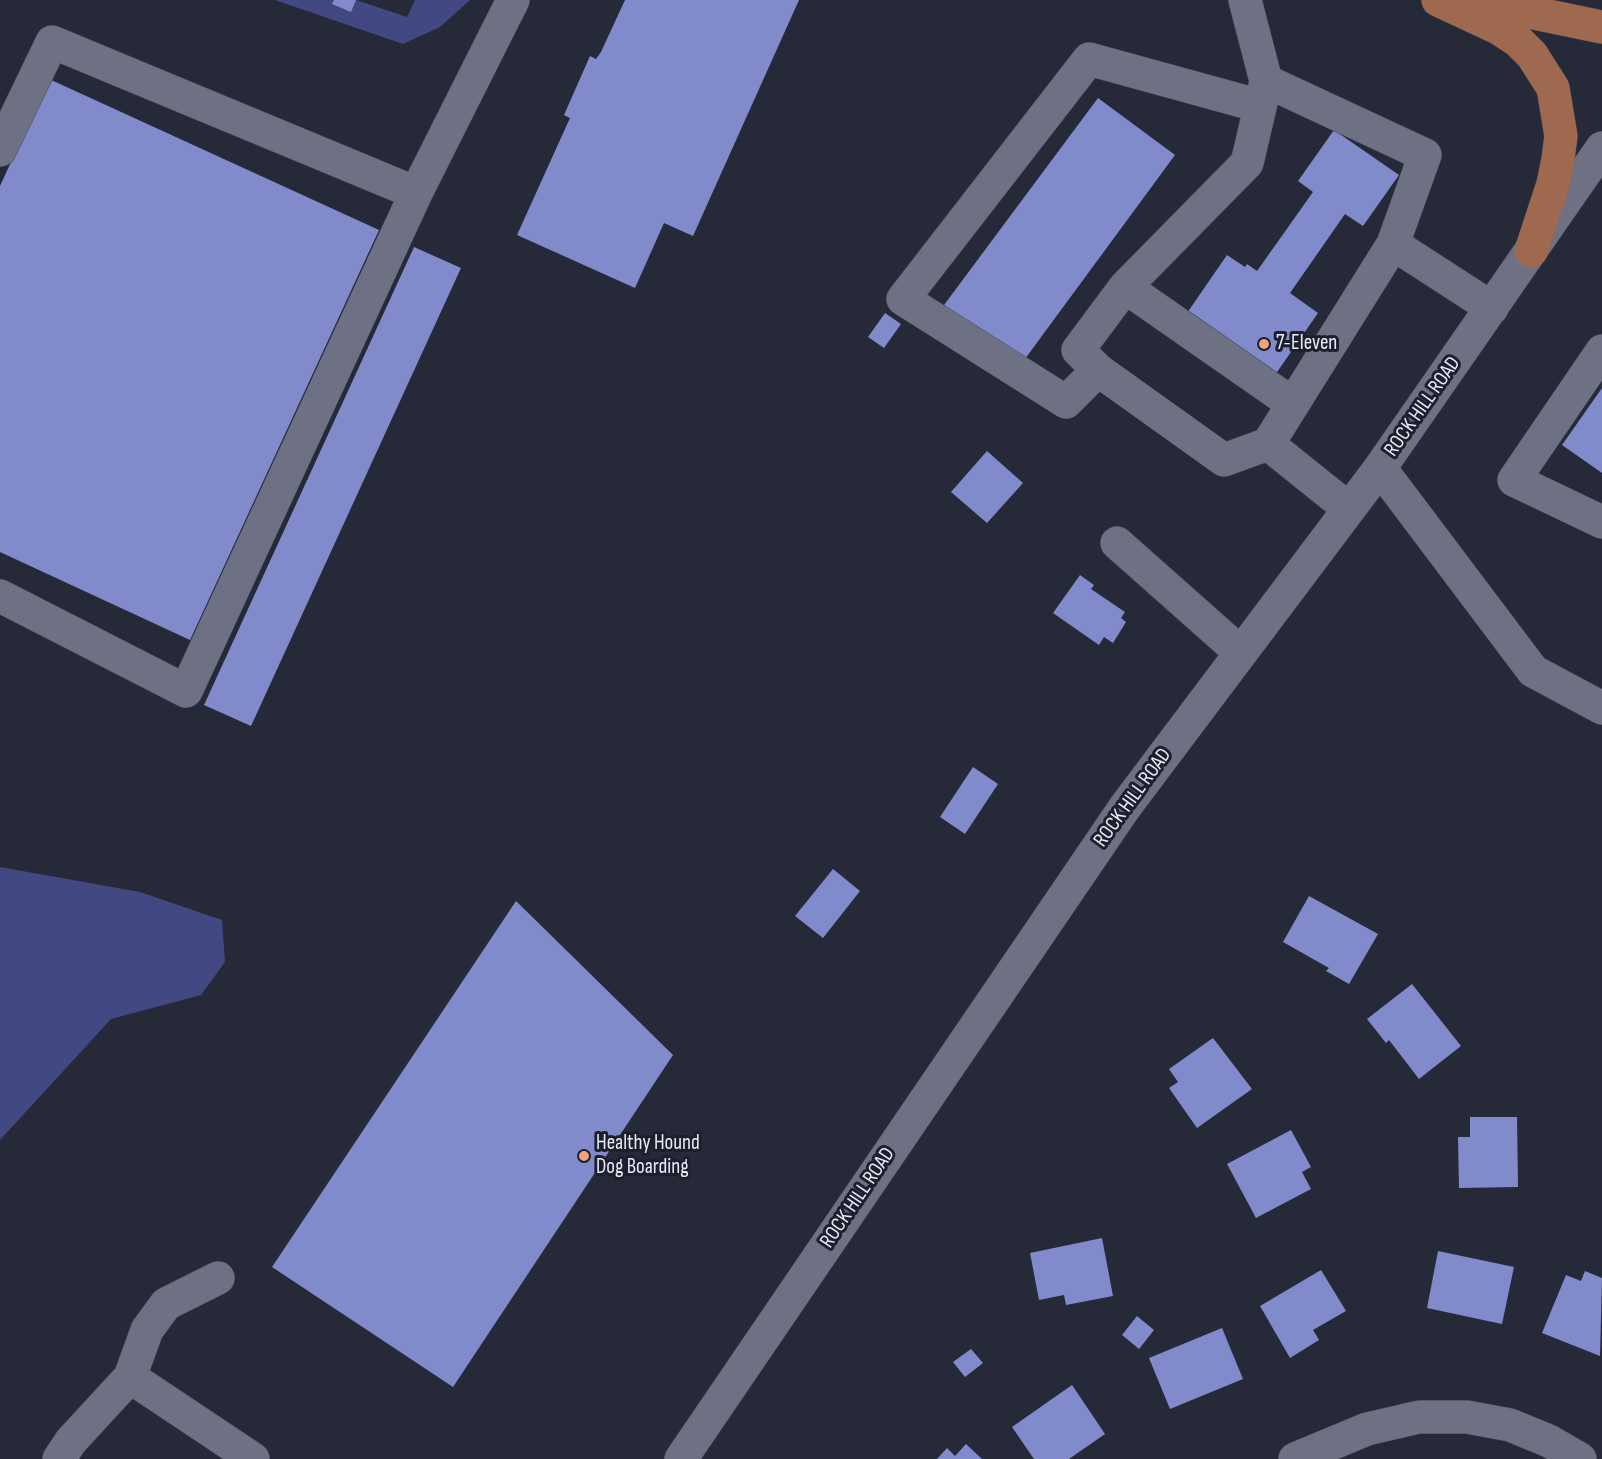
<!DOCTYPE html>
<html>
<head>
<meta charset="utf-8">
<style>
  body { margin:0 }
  canvas { display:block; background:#262938 }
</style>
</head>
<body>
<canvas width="1602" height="1459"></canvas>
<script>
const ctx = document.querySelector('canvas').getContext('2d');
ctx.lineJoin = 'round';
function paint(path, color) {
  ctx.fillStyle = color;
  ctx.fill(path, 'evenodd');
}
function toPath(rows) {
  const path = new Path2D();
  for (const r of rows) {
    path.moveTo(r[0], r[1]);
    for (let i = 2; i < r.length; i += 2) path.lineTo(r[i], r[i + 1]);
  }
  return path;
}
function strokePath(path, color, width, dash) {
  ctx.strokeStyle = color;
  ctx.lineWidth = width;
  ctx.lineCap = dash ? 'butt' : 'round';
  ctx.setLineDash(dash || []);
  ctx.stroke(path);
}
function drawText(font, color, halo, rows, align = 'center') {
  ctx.font = font + ' "Sofia Sans Condensed",sans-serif';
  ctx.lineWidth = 6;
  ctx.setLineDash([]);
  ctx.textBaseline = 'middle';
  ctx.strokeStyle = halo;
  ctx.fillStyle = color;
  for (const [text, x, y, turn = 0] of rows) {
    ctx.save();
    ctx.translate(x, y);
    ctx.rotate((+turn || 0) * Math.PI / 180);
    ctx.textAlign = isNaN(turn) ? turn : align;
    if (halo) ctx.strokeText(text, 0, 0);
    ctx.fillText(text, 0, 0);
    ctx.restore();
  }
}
const forest = toPath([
  [275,0,356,0,407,17,415,0,470,0,440,27,403,44],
  [0,867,140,892,222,920,225,962,201,995,111,1019,0,1140]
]);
const building = toPath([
  [334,0,356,0,351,12,332,4],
  [625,0,799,0,693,236,664,223,635,288,517,235,570,118,564,115,590,56,596,59,601,52],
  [49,79,379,230,190,640,0,552,0,186],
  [1098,98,1175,155,1022,363,944,305],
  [1334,130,1399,175,1363,226,1345,214,1290,293,1318,313,1275,375,1187,313,1227,255,1245,267,1247,264,1257,271,1313,192,1298,181],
  [414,247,461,268,251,726,204,705],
  [885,313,901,324,884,348,868,337],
  [1602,388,1602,473,1562,445],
  [987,451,1023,483,987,523,951,492],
  [1080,575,1094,585,1091,589,1125,612,1121,618,1126,622,1113,643,1104,637,1099,645,1053,613],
  [973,767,998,784,965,834,940,817],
  [833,869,860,891,823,938,795,916],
  [1309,896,1378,934,1349,984,1326,971,1329,968,1283,942],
  [516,901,673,1055,453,1387,272,1267],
  [1412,984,1461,1046,1419,1079,1389,1040,1386,1043,1367,1019],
  [1213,1038,1252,1089,1197,1128,1169,1088,1178,1082,1169,1069],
  [1470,1117,1517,1117,1518,1187,1459,1188,1458,1137,1470,1137],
  [1291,1130,1311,1167,1302,1172,1311,1189,1256,1218,1227,1164],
  [1102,1238,1113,1296,1066,1305,1064,1295,1039,1300,1030,1253],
  [1438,1251,1514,1267,1502,1324,1427,1308],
  [1321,1270,1346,1311,1313,1330,1319,1340,1290,1358,1260,1306],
  [1585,1271,1602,1278,1600,1356,1542,1333,1566,1275,1581,1281],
  [1137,1316,1154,1330,1139,1349,1122,1335],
  [1222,1328,1243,1379,1170,1409,1149,1358],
  [971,1349,983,1363,965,1377,953,1362],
  [1072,1385,1105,1434,1069,1459,1034,1459,1012,1427],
  [966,1444,982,1459,937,1459,947,1448,955,1456]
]);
const minor = toPath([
  [1245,0,1266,81,1425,155,1393,244,1293,404],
  [0,150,52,42,416,193],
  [1393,244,1492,308],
  [1125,287,1247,163,1265,86],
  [1602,351,1514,480,1602,522],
  [1098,370,1066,402,903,299,1089,59,1260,106],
  [1268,444,1293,404,1125,287,1078,350,1098,370,1224,460,1268,444,1349,509],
  [1380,468,1533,671,1602,708],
  [1117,543,1241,653],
  [0,596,186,691,416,193,513,0],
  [130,1377,253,1459],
  [59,1459,71,1441,130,1377,147,1330,166,1304,218,1278],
  [681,1459,1125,807,1380,468,1602,148],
  [1295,1459,1367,1429,1419,1417,1467,1417,1510,1425,1549,1441,1580,1459]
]);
const major = toPath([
  [1438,0,1498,28,1518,41,1532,55,1553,88,1561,136,1558,159,1553,184,1531,251],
  [1471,0,1602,27]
]);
const markers = [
  [1264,344,6,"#f0a27a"],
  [584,1156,6,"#f0a27a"]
];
const poiNames = [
  ["7-Eleven",1276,344],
  ["Healthy Hound",596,1144],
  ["Dog Boarding",596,1168]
];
const streetNames = [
  ["ROCK HILL ROAD",1423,407,-55],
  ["ROCK HILL ROAD",1133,798,-54],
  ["ROCK HILL ROAD",858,1198,-56]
];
paint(forest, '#424882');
paint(building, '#818bcb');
strokePath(minor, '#434552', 34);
strokePath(major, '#434552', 34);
strokePath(minor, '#6d7183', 33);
strokePath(major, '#9f694f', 33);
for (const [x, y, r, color] of markers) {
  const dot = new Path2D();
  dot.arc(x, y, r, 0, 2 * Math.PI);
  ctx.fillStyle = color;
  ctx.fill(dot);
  strokePath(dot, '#1d1f2e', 2);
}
drawText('21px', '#e9ebf5', '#1d1f2e', poiNames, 'left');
drawText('21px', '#e9ebf5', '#1d1f2e', streetNames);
</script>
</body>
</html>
